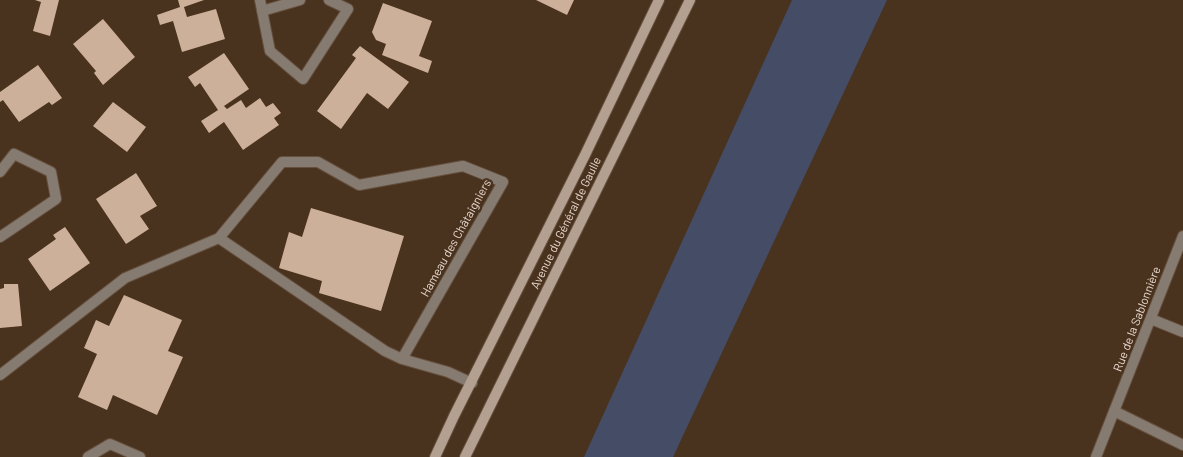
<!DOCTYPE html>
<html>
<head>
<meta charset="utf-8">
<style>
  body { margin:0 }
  canvas { display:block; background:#49321e }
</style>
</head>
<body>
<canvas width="1183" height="457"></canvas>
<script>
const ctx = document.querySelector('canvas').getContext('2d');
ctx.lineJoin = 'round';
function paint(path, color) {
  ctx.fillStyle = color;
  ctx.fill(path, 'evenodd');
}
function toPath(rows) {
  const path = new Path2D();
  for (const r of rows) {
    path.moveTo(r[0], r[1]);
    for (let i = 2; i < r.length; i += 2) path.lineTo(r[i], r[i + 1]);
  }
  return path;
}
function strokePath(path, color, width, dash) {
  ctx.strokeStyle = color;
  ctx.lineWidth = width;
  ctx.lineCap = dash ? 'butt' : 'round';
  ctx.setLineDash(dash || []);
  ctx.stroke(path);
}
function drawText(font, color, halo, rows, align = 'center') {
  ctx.font = font + ' Barlow,sans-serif';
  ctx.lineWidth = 5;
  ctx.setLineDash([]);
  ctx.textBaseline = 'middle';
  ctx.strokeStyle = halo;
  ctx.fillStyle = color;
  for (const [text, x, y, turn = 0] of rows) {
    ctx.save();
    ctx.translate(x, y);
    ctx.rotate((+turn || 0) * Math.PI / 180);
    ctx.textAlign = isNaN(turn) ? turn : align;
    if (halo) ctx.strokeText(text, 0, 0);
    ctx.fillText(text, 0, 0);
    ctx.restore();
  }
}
const green = toPath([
  [792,0,887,0,673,457,584,457]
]);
const building = toPath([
  [35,0,59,0,50,36,33,31,41,2],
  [178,0,204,0,184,7,187,17,216,9,225,39,182,52,173,21,160,25,157,15,180,7],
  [536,0,574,0,567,15],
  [383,3,432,21,419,56,432,61,428,73,382,55,386,44,376,40,372,32],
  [103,19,135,57,103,85,94,73,96,71,73,44],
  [360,46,409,82,388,109,367,93,341,129,317,111,356,58,352,55],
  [224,53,249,89,224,106,227,109,241,100,246,108,260,98,266,107,273,103,281,113,274,118,279,125,243,150,224,122,209,133,201,121,218,110,200,83,195,87,188,77],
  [38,65,62,98,52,105,49,102,19,122,3,100,0,102,0,92],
  [113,102,146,127,127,152,93,126],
  [136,173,157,206,140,216,149,229,126,244,96,199],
  [311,208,404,236,381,311,319,293,322,281,279,268,289,232,302,237],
  [65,227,90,263,50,291,28,259,56,239,53,235],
  [4,284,18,284,22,326,0,328,0,289,4,288],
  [124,295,182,320,168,351,183,357,157,415,113,395,107,410,78,397,97,354,84,348,96,320,109,326]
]);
const service = toPath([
  [1151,319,1183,332],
  [88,457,110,444,140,457]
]);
const minor = toPath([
  [260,0,270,51,303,79,348,9,329,0],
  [262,11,300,0],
  [0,172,14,154,51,172,56,199,0,237],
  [219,238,282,162,318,162,359,185,463,166,503,182,402,359],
  [0,375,125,278,219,238,385,351,402,359,448,372,472,383],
  [1114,411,1183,445],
  [1096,457,1183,236]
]);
const secondary = toPath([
  [435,457,454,416,585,155,659,0],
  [465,457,690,0]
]);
const streetNames = [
  ["Avenue du Général de Gaulle",566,223,-64],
  ["Hameau des Châtaigniers",456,238,-61],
  ["Rue de la Sablonnière",1137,319,-69]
];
paint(green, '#444c66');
paint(building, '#cdb099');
strokePath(service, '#65503e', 12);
strokePath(minor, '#65503e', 12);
strokePath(secondary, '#65503e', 12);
strokePath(service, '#867b71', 10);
strokePath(minor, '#867b71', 10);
strokePath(secondary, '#b3a091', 10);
drawText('12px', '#e7d8cd', '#49321e', streetNames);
</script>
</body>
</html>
